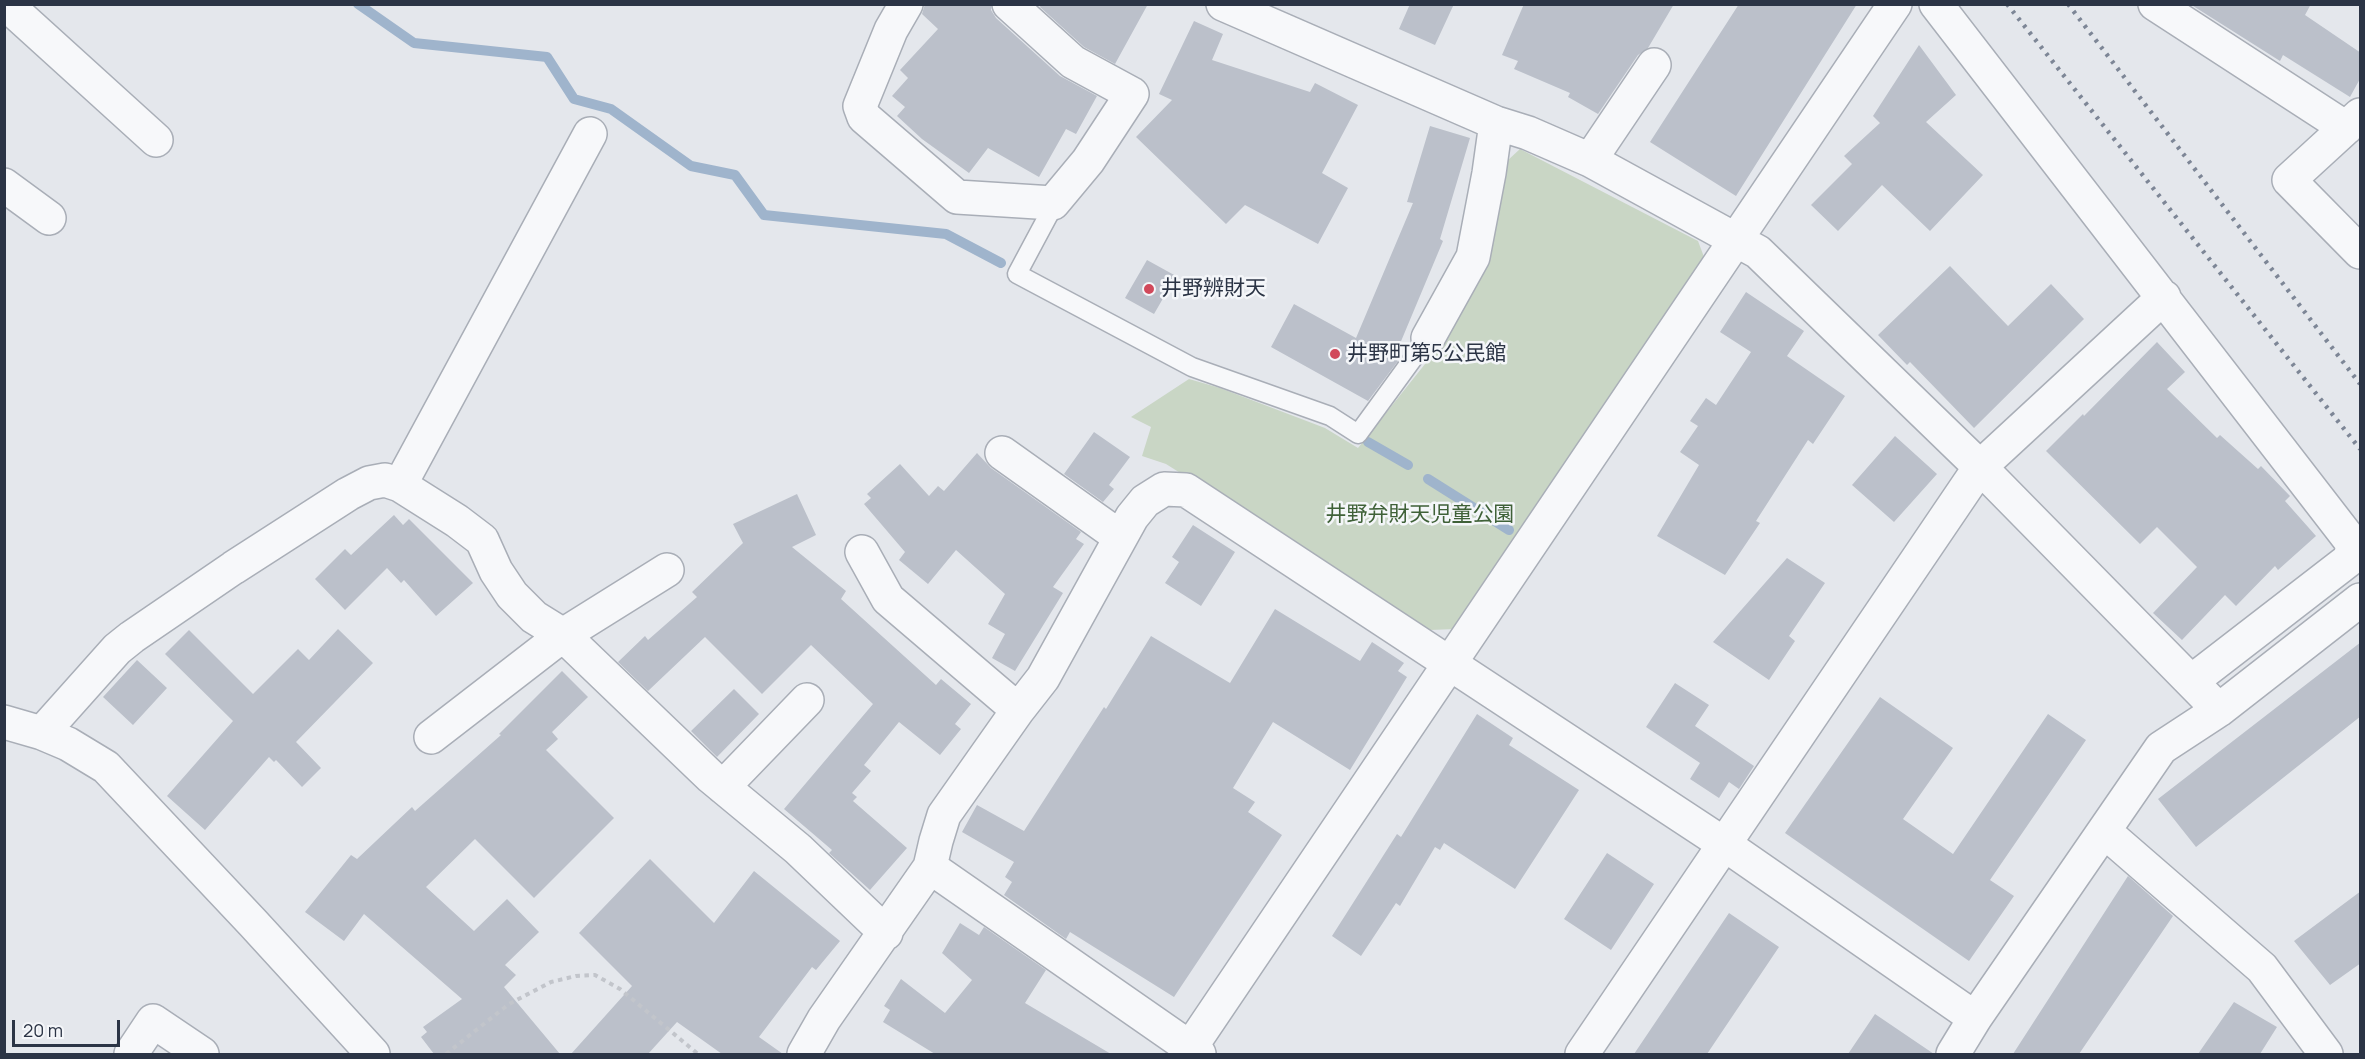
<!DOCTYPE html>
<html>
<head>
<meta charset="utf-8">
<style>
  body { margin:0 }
  #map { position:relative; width:2365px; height:1059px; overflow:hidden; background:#e4e7ec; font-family:Manrope,sans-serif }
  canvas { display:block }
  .frame { position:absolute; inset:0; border:6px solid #2b3445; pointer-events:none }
  .scale { position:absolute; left:12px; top:1020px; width:108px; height:27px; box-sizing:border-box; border:3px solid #2b3445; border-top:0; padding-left:8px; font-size:18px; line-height:21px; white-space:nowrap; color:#2b3445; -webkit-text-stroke:4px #f4f6f9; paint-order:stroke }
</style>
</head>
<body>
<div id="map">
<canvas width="2365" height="1059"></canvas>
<div class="frame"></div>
<div class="scale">20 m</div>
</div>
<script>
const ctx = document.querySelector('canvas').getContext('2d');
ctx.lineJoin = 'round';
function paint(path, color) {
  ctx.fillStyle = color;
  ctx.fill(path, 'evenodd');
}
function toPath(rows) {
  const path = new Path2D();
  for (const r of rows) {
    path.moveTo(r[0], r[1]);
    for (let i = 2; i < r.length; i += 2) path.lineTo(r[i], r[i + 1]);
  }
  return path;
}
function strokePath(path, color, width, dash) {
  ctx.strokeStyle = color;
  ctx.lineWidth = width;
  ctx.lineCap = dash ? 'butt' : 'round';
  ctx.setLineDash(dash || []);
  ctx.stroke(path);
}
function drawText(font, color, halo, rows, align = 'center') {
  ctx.font = font + ' Manrope,"Noto Sans JP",sans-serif';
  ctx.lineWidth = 5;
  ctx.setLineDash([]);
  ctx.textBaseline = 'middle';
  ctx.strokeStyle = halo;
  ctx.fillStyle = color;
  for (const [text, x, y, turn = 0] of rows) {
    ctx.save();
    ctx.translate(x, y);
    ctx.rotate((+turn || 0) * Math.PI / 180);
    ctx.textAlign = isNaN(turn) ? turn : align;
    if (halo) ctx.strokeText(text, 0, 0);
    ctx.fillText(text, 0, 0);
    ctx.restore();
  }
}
const green = toPath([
  [1520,149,1698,241,1704,257,1456,629,1430,630,1166,464,1142,456,1151,427,1131,417,1189,379,1220,388,1325,428,1358,448,1437,349,1507,161]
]);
const stream = toPath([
  [358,4,414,43,547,57,574,99,611,109,691,166,735,175,764,215,946,234,1001,263],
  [1368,442,1408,465],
  [1428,479,1509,530]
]);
const building = toPath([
  [925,4,991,4,991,10,996,18,1060,76,1097,96,1076,134,1066,129,1039,177,988,148,969,173,922,139,897,116,905,107,892,96,908,78,900,70,938,29,922,14],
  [1041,4,1148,4,1115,64,1084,47,1040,7],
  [1410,4,1454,4,1435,45,1399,29],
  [1524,4,1674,4,1648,48,1638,55,1598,114,1568,97,1570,93,1514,69,1518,61,1502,55],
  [1739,4,1857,4,1736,196,1650,142],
  [2190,4,2311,4,2305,15,2361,53,2361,77,2350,97,2283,55,2280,61],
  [1194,21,1223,34,1212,60,1310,92,1315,83,1358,105,1322,173,1348,188,1318,244,1245,205,1226,224,1136,137,1172,100,1159,94],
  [1919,45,1956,95,1926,122,1983,175,1930,231,1882,185,1838,231,1811,205,1852,164,1844,156,1880,123,1873,116],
  [1430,126,1470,138,1440,239,1443,241,1394,358,1398,361,1368,401,1271,347,1294,304,1356,338,1413,203,1407,202],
  [1147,260,1176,276,1154,314,1125,298],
  [1950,266,2008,326,2051,284,2084,319,1974,428,1910,362,1907,365,1878,335],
  [1746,292,1804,331,1787,356,1845,396,1813,444,1808,440,1756,521,1760,523,1725,575,1657,536,1699,465,1680,452,1698,426,1690,421,1706,398,1716,405,1751,352,1720,332],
  [2157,342,2185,372,2167,389,2217,438,2220,435,2258,469,2261,466,2290,496,2285,501,2316,536,2278,570,2275,566,2236,606,2225,595,2182,640,2153,613,2197,567,2157,527,2140,544,2046,451,2083,414,2084,416],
  [1094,432,1130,457,1109,485,1114,489,1103,502,1064,474],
  [1895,436,1937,474,1894,522,1852,485],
  [977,453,991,468,1081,532,1076,539,1084,544,1053,587,1063,593,1015,671,992,658,1005,634,988,624,1005,594,956,550,928,584,899,560,905,552,864,504,871,498,867,494,900,464,929,496,938,486,944,491],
  [797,494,816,535,792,547,846,591,841,599,936,685,941,679,971,704,955,724,961,729,940,755,899,722,864,765,871,771,852,793,857,797,853,801,907,848,870,890,829,853,832,850,784,809,873,704,811,645,762,694,705,637,648,691,618,662,645,636,648,640,697,597,692,592,743,543,733,524],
  [394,515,403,525,409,519,473,583,436,616,404,580,401,583,387,568,345,610,315,579,345,549,351,555],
  [1193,525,1235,552,1201,606,1165,583,1179,562,1172,557],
  [1787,558,1825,583,1789,636,1795,641,1769,680,1713,642],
  [1275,609,1360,661,1372,642,1404,663,1398,671,1407,677,1350,770,1273,722,1233,788,1255,802,1248,812,1282,835,1174,997,1070,932,1066,939,1004,895,1012,882,1005,877,1014,862,962,832,977,805,1024,831,1104,707,1106,709,1151,636,1230,683],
  [338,629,373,663,296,742,321,768,302,787,276,760,274,762,269,757,205,830,167,796,233,721,165,654,189,630,253,694,298,649,309,660],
  [2361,642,2361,716,2196,847,2158,799],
  [137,660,167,688,133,725,103,697],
  [562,671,588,697,552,732,558,739,546,750,614,818,534,898,475,839,426,887,474,931,507,899,539,932,505,965,516,975,504,987,560,1054,434,1054,421,1037,427,1032,423,1027,462,999,364,914,344,941,305,912,351,855,357,859,412,807,415,811,501,735,499,734],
  [1675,683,1709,705,1695,726,1754,766,1739,789,1729,782,1719,798,1690,779,1700,763,1646,727],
  [734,689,759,714,717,757,691,731],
  [1880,697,1953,748,1903,819,1953,854,2048,714,2086,740,1990,880,2014,896,1969,961,1785,833],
  [1477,714,1513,738,1509,745,1579,790,1515,889,1444,843,1440,850,1435,847,1400,906,1396,903,1361,956,1332,936,1397,834,1401,837],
  [1607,853,1654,884,1611,950,1564,919],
  [650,859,714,923,754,871,840,941,816,970,812,967,759,1037,783,1054,722,1054,677,1022,648,1054,571,1054,632,986,579,933],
  [2128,876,2173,916,2079,1054,2013,1054],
  [2361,891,2361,963,2330,985,2294,941],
  [1729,913,1779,947,1707,1054,1634,1054],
  [960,923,979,935,984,927,1046,970,1025,1003,1111,1054,935,1054,883,1022,890,1010,884,1006,901,979,945,1013,972,980,942,953],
  [2234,1002,2277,1027,2260,1054,2198,1054],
  [1875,1014,1934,1054,1848,1054]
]);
const path = toPath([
  [446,1054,509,1004,551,982,576,976,595,975,620,989,698,1054]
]);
const service = toPath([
  [1056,201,1017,274,1192,367,1330,416,1358,434,1428,338]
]);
const minor = toPath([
  [6,4,156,140],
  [906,4,891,30,860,106,864,117,957,197,1053,203,1088,161,1132,94,1073,62,1009,4],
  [1223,4,1496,123,1528,133,1590,160,1758,252,1980,467,2219,710],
  [1936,4,2353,544,2350,559,2192,681],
  [2155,4,2346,128],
  [2360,115,2289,180,2360,252],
  [1590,160,1654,65],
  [4,185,49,218],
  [1428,338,1473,257,1489,173,1496,123],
  [1002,453,1120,537],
  [400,485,590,134],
  [862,552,888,599,1018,710],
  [4,722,42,733,68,744,106,767,253,923,373,1054],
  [42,733,117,649,132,637,233,568,348,494,369,483,385,480,400,485,457,521,482,540,496,571,512,595,534,617,563,635,711,777,798,849,886,933],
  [431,737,563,635,667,570],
  [723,787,807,700],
  [2104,831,2262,968,2326,1054],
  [930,867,1199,1054],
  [131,1054,153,1021,202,1054],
  [804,1054,824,1019,930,867,936,841,944,815,1018,710,1043,678,1132,517,1145,501,1164,489,1186,490,1724,844,1975,1018],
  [1186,1054,1895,4],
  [1582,1054,1980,467,2164,297],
  [1953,1054,1975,1018,2161,748,2219,710,2360,600]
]);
const rail = toPath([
  [2007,4,2360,449],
  [2068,4,2360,384]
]);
const markers = [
  [1149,289,6,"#d1495b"],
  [1335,354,6,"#d1495b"]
];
const poiNames = [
  ["井野辨財天",1161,289],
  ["井野町第5公民館",1347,354]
];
const parkNames = [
  ["井野弁財天児童公園",1420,515]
];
paint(green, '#c9d6c5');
strokePath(stream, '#9fb4cc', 10);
paint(building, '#bbc0ca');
strokePath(service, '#a9aeb7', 21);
strokePath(minor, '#a9aeb7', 36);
strokePath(path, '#c2c5cb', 4, [4.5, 4.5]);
strokePath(service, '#f7f8fa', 18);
strokePath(minor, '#f7f8fa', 33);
strokePath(rail, '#7d8696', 4.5, [3, 6]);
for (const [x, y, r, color] of markers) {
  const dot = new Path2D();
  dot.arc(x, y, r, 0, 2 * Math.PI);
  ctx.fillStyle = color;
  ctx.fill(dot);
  strokePath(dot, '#f4f6f9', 2);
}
drawText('21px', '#2b3445', '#f4f6f9', poiNames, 'left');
drawText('21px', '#3f6138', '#f4f6f9', parkNames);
</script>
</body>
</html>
